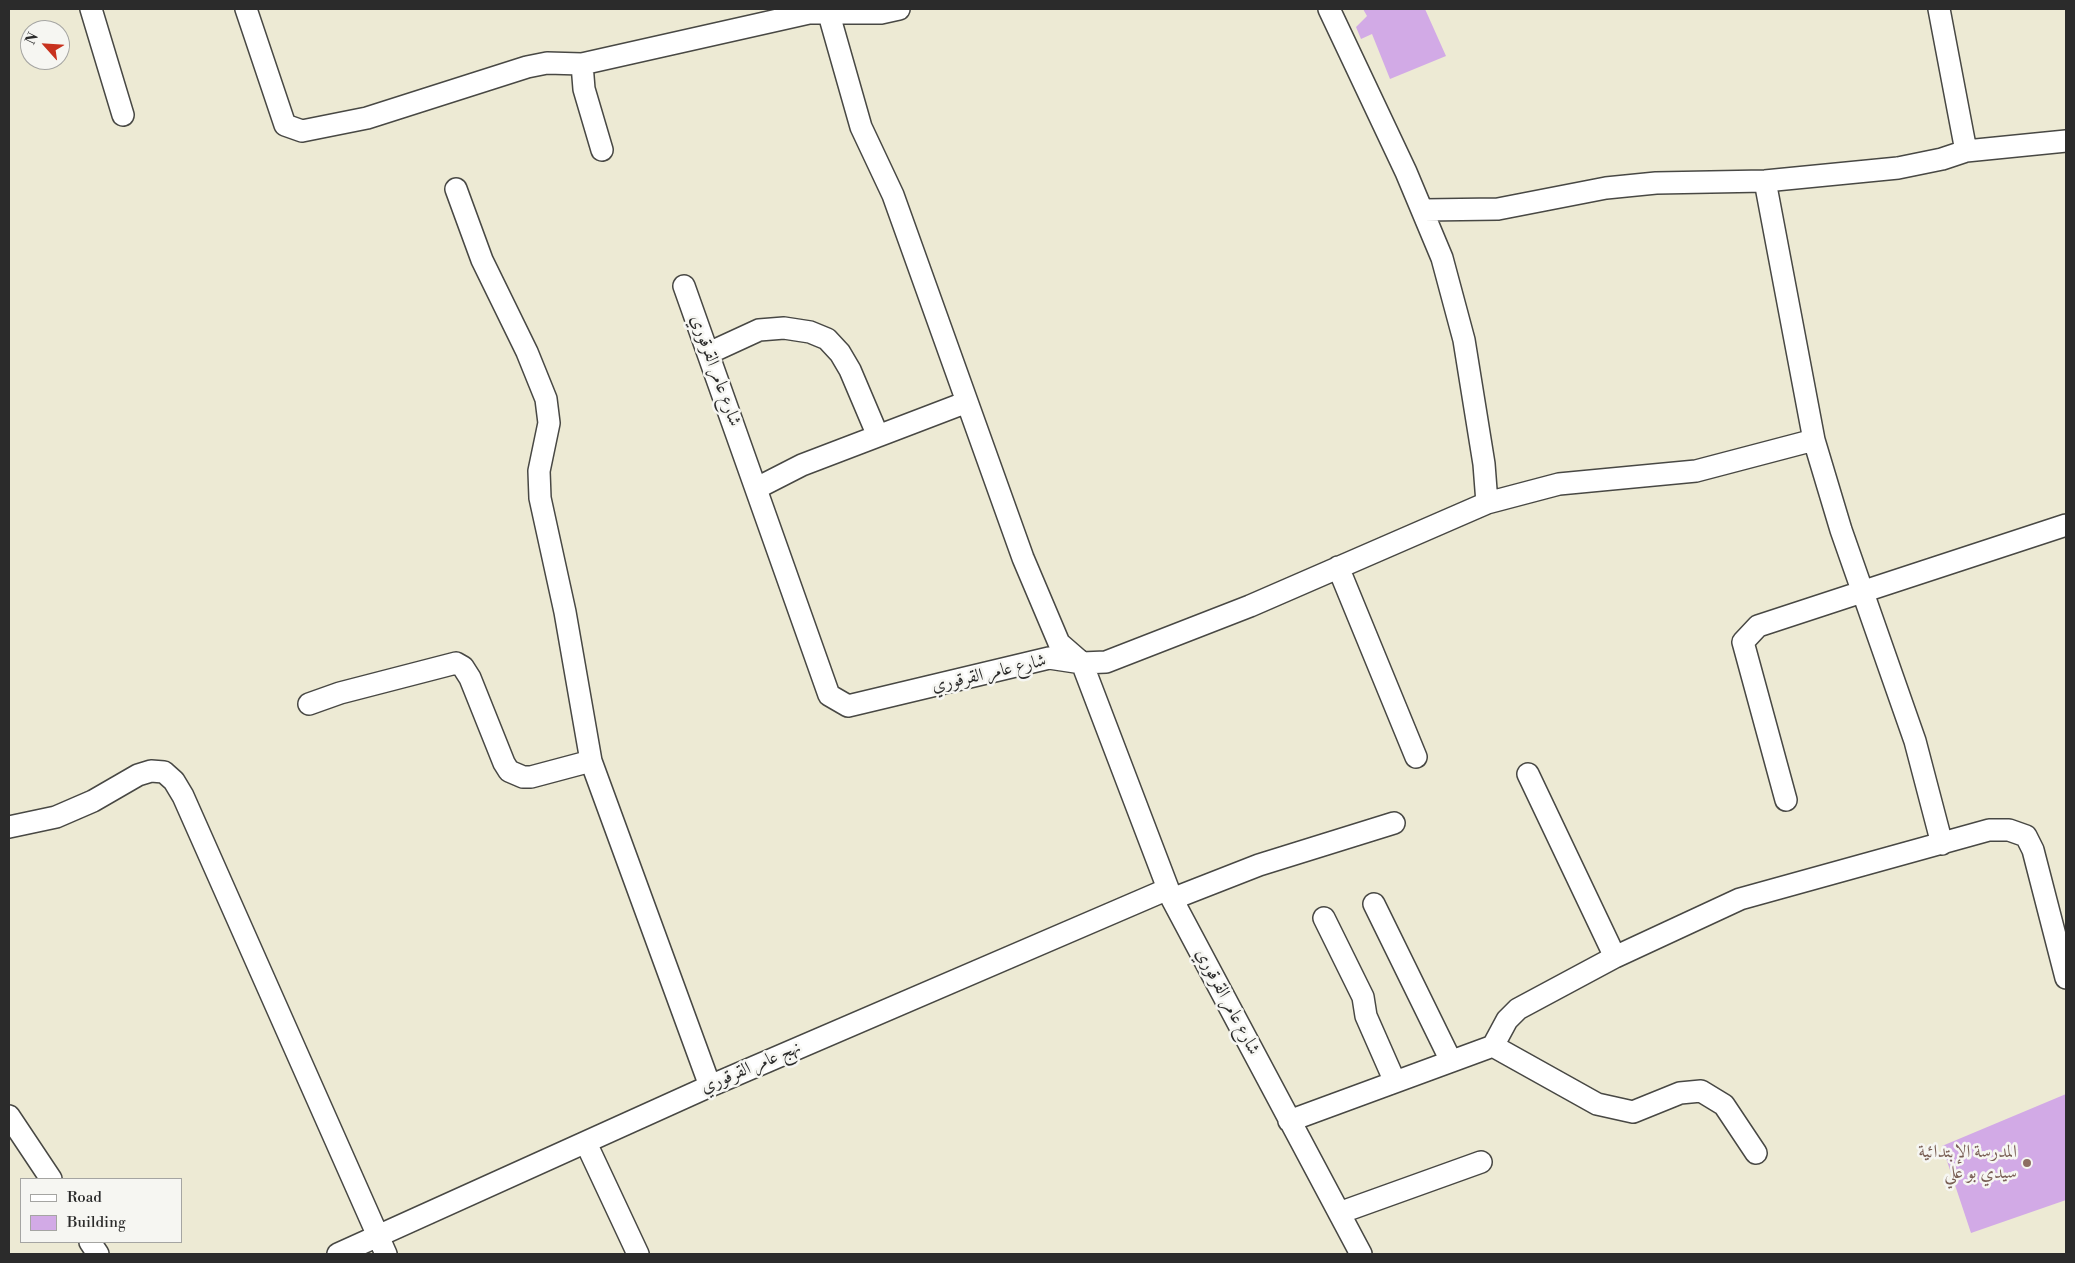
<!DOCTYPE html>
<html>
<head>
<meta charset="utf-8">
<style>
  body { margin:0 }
  #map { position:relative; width:2075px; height:1263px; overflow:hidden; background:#edead4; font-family:"Libre Bodoni",serif }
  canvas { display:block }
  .frame { position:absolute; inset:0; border:10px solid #2b2b2b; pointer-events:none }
  .legend { position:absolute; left:20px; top:1178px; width:162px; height:65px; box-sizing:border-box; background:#f6f6f2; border:1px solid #a5a5a2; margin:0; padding:6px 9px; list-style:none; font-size:15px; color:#2b2b2b }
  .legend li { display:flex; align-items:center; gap:10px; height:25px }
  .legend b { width:25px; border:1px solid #a5a5a2 }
  .north { position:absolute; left:20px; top:20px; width:50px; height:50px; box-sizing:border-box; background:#f6f6f2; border:1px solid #a5a5a2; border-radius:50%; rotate:296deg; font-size:14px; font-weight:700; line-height:20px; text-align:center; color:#2b2b2b }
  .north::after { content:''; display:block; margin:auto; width:18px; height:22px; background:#c8321e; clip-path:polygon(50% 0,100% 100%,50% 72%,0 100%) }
</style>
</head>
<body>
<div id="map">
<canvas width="2075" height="1263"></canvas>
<div class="frame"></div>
<ul class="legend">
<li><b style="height:6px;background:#fff"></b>Road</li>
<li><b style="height:14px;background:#d2aae6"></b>Building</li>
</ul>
<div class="north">N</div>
</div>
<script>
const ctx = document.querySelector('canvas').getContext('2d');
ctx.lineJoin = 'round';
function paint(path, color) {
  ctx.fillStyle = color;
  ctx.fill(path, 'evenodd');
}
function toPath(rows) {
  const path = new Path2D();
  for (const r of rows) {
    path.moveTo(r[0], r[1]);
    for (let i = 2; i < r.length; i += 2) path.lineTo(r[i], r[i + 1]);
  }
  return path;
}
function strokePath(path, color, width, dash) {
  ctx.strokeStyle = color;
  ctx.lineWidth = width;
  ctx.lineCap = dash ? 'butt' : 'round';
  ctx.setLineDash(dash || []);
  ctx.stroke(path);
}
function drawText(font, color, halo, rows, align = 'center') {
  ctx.font = font + ' "Libre Bodoni",Amiri,serif';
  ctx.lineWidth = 5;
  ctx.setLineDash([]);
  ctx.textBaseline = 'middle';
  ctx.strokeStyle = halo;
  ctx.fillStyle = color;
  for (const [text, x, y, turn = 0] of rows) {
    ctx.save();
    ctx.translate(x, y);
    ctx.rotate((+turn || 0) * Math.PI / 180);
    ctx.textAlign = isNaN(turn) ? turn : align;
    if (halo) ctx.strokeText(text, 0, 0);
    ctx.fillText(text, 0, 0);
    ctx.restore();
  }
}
const building = toPath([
  [1363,9,1425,9,1446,56,1390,79,1372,34,1361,39,1356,27,1367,16],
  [2066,1094,2066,1200,1971,1233,1942,1146]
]);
const minor = toPath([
  [91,9,123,115],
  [246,9,285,125,302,131,367,118,527,67,547,63,582,64,809,13,881,13,899,9],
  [1939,9,1966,151],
  [828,11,861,127,893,195,1023,558,1059,643,1082,663,1106,662,1250,606,1487,503,1484,464,1464,340,1442,258,1406,172,1329,9],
  [582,64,584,89,602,150],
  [1765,181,1814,440,1841,530,1915,741,1942,844],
  [456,189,482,260,527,352,546,399,549,423,539,471,540,498,565,612,591,761,710,1086],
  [1424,210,1498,209,1606,188,1656,183,1765,181,1898,168,1942,159,1966,151,2066,141],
  [684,286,829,695,848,706,1049,658,1082,663,1172,899,1361,1254],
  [709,353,759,330,784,328,810,332,827,339,840,353,850,370,878,436,967,402],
  [757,488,802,465,878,436],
  [1487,503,1559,484,1696,471,1814,440],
  [1338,567,1416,757],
  [309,704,340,693,456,663,463,667,470,678,504,763,509,771,523,777,531,777,591,761],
  [1528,774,1615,957],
  [1786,800,1743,642,1758,626,2066,525],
  [9,827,56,817,93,801,138,775,151,771,164,772,174,781,183,796,386,1254],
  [1172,899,1259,865,1394,823],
  [1374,904,1451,1061],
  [1324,918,1363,997,1366,1016,1395,1082],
  [1493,1046,1597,1104,1633,1112,1680,1093,1701,1091,1724,1105,1756,1153],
  [9,1116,51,1179],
  [1289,1121,1493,1046,1507,1020,1518,1009,1615,957,1740,899,1989,830,2009,830,2026,836,2033,850,2066,978],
  [586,1143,638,1254],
  [1339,1213,1481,1162],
  [90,1242,98,1254],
  [338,1254,710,1086,1168,889]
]);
const markers = [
  [2027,1163,5,"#8d6e63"]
];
const streetNames = [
  ["شارع عامر القرقوري",715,371,70],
  ["شارع عامر القرقوري",989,674,-13],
  ["شارع عامر القرقوري",1227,1002,62],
  ["نهج عامر القرقوري",751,1068,-23]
];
const educationNames = [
  ["المدرسة الإبتدائية",2017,1153],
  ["سيدي بو علي",2017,1174]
];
paint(building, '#d2aae6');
strokePath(minor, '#484844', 24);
strokePath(minor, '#fff', 21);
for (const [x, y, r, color] of markers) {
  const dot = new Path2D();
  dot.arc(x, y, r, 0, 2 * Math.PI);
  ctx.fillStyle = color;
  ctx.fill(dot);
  strokePath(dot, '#f6f6f2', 2);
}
drawText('18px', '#2b2b2b', '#f6f6f2', streetNames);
drawText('18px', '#785e54', '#f6f6f2', educationNames, 'right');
</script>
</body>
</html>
